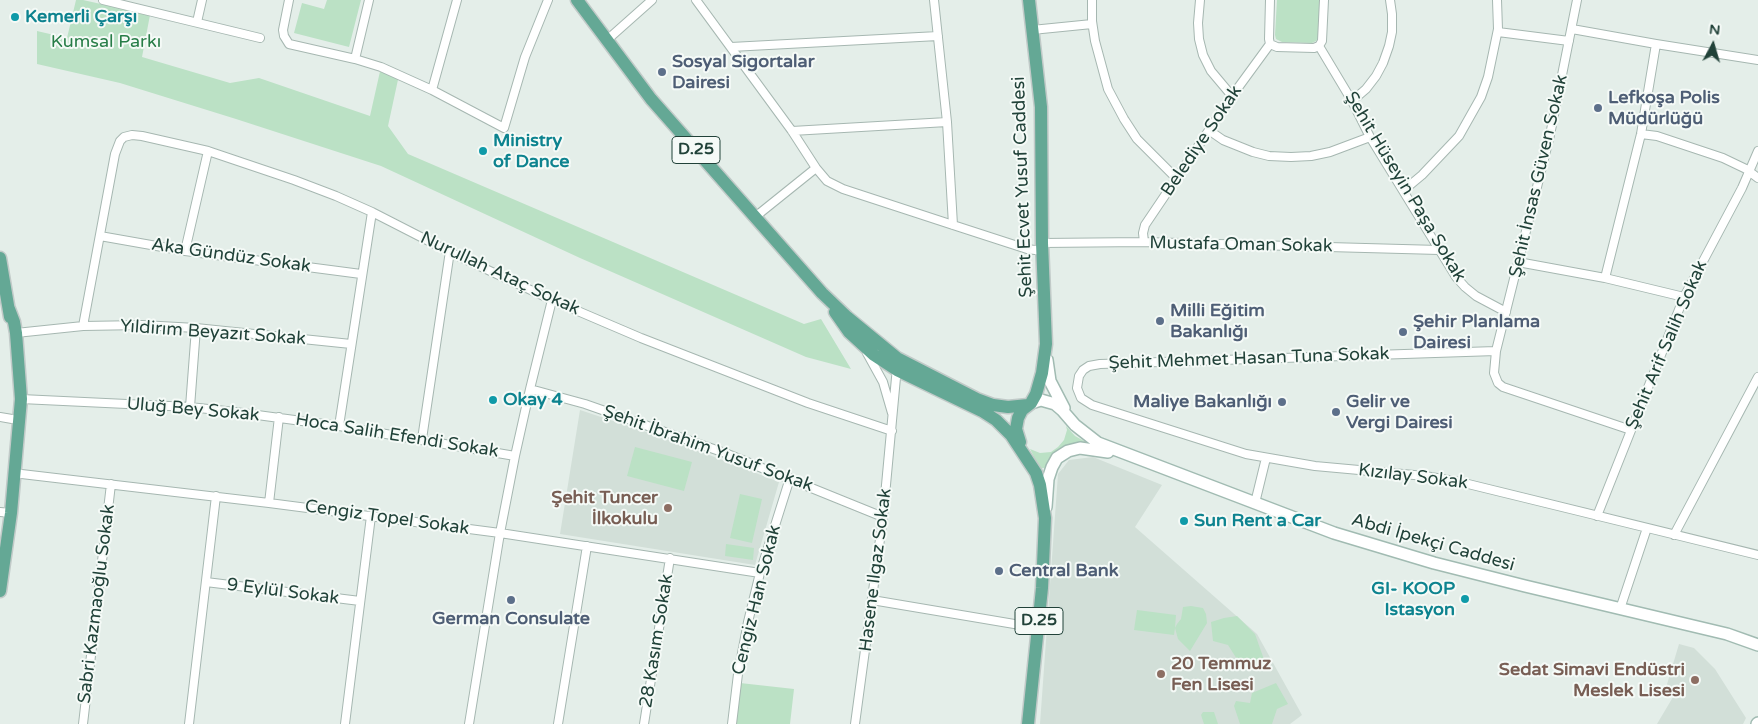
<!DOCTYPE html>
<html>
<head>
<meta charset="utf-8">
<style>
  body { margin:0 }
  #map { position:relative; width:1758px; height:724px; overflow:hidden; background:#e4eee9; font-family:"Varela Round",sans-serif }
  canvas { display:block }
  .north { position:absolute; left:1688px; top:20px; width:50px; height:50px; -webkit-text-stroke:4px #f5faf7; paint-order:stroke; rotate:6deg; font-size:14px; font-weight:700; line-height:20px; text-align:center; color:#214239 }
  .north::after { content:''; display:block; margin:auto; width:18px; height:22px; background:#214239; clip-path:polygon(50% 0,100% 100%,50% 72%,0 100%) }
</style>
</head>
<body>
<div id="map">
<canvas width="1758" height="724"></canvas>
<div class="north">N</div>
</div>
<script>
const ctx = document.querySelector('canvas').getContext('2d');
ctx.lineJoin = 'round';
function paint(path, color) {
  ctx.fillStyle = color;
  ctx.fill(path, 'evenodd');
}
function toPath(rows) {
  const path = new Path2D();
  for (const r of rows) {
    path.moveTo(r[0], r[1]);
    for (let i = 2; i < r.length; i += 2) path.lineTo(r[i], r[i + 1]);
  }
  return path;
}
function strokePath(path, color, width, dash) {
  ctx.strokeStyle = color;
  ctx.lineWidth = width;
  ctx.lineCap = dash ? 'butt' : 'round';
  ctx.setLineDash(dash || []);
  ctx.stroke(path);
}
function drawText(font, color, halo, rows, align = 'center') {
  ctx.font = font + ' "Varela Round",sans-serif';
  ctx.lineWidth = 4;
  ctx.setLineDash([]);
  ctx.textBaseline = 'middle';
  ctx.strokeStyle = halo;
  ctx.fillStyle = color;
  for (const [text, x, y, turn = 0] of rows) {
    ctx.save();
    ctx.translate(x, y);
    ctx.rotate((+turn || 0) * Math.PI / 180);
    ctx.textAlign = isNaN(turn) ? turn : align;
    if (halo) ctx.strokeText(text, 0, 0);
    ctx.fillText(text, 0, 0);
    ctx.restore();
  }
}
const built = toPath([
  [580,410,673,441,779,482,755,565,560,534],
  [1093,457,1162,485,1135,527,1257,634,1302,715,1290,724,1040,724,1058,474,1069,460],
  [1679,644,1694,648,1715,669,1746,718,1743,724,1657,724,1673,697,1665,691]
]);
const green = toPath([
  [76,0,83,0,150,15,142,57,230,83,259,78,370,116,381,67,399,75,388,126,408,154,804,324,821,319,851,369,806,357,580,258,381,166,236,119,120,83,37,64,37,31,67,38],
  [327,0,361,0,349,47,294,33,302,3,324,9],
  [1277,0,1319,0,1319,37,1316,41,1312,43,1282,42,1276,39,1275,35],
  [1066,426,1075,436,1086,442,1097,445,1082,444,1047,467,1040,469,1030,449,1040,453,1051,452,1058,447,1064,440,1067,430],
  [635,447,692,462,684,491,627,476],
  [740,494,762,499,752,543,730,538],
  [726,544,754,548,753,560,725,556],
  [1191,606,1203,608,1206,614,1207,623,1190,651,1178,639,1175,628,1174,635,1134,630,1137,610,1176,615,1175,628,1177,624,1181,619,1183,607],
  [1237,616,1255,634,1267,668,1263,670,1254,660,1251,661,1248,666,1242,667,1228,645,1213,641,1211,622,1224,618],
  [740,683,794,689,790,724,735,724],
  [1276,683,1288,704,1277,709,1272,724,1240,724,1234,706,1236,701,1250,703,1252,693],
  [1203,712,1214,712,1218,724,1204,724,1201,715]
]);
const street = toPath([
  [103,0,260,38],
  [289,0,283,30,284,36,289,44,355,59,381,67,432,90,504,128,525,57,548,0],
  [696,0,792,131,816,168,827,181,843,189,953,225,1027,249,1043,251],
  [934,0,947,122,953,225],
  [1092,0,1092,21,1095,41,1108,89,1124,119,1137,139,1177,179],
  [1200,0,1198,23,1199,39,1203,55,1211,71,1232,96],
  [1270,0,1269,39,1270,44,1277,47,1314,48,1319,46,1322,41,1324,0],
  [1577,0,1550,135,1496,351,1494,373,1498,383,1503,387,1631,430],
  [197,22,202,0],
  [1572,29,1656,44,1758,60],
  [1032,30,1092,24],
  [1498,32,1569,41],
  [607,40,652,0],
  [1319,46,1352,101,1370,137,1456,277,1465,287,1476,296,1506,312],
  [731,47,938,36],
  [355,59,369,0],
  [432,90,457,0],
  [1352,101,1366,89,1376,76,1383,63,1389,46,1392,32,1392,14,1390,0],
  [792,131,947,122],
  [1210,131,1223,140,1253,152,1269,156,1291,157,1311,156,1330,152,1370,137],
  [1641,134,1657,136,1723,158,1746,169,1758,178],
  [1404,190,1422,175,1459,136,1481,97,1488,77,1498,29,1497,0],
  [755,217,816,168],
  [100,236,185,251,361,274],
  [1144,242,1143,233,1145,225,1232,96,1270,44],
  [1042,243,1144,242,1439,250],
  [185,251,208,151],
  [1518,262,1605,278,1684,297],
  [1605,278,1641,134,1656,44],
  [83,326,115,154,120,141,124,137,132,135,142,136,208,151,294,180,336,196,372,212,458,256,552,300,641,338,808,403,892,431],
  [16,333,83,326,142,325,196,328,351,344],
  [1496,351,1100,364,1089,366,1083,370,1079,376,1077,388,1081,398,1092,405,1246,454,1315,466,1425,476,1460,482,1758,555],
  [867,353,883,382,892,413],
  [530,389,585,404,725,453,883,517],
  [21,399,190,407,235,412,339,426,515,456],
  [190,407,196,328],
  [0,417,12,419],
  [339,426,372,212],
  [422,439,450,251],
  [13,473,269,503,500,533,760,573],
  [269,503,279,417],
  [1255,503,1266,458],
  [0,512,11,513],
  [1597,516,1684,297,1742,188,1758,151],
  [1674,535,1758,377],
  [206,582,360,601],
  [872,600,1038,628],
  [1620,609,1647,528],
  [83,724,111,484],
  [189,724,216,496],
  [345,724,371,516],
  [469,724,500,533,515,456,530,389,552,300],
  [558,724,587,546],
  [644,724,670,558],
  [732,724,738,674,748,622,760,573,790,478],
  [855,724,883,517,897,367]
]);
const secondary = toPath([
  [1047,360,1050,381,1064,408],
  [1031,403,1041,400,1055,404,1062,410,1075,425,1098,443,1334,533,1434,563,1525,586,1727,634,1758,645],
  [1046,507,1048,479,1052,467,1057,458,1068,451,1080,448,1108,452],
  [1757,724,1758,723]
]);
const primary = toPath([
  [577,0,651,99,822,293,847,317,897,358,977,399,993,405,1008,407,1028,405],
  [0,258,10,317],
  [835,312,849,332,874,355,897,370,982,411,996,420,1011,435,1036,473,1040,485,1045,518,1042,588,1028,724],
  [1020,442,1016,429,1018,418,1022,410,1031,403,1036,394,1042,373,1046,344,1042,243,1041,107,1029,0],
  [0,591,11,513,21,399,16,333,14,322,9,309]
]);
const markers = [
  [15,17,5,"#0f9aa8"],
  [662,72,5,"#5c6f8a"],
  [1598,108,5,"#5c6f8a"],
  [483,151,5,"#0f9aa8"],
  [1160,321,5,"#5c6f8a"],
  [1403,332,5,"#5c6f8a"],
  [493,400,5,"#0f9aa8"],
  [1282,402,5,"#5c6f8a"],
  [1336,412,5,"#5c6f8a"],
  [668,508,5,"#8d6e63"],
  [1184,521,5,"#0f9aa8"],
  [999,571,5,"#5c6f8a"],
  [1465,599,5,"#0f9aa8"],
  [511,600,5,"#5c6f8a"],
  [1161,674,5,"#8d6e63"],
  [1695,680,5,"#8d6e63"]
];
const shields = [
  [696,150,48],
  [1039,621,48]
];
const shieldNames = [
  ["D.25",696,150],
  ["D.25",1039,621]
];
const cultureNames = [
  ["Kemerli Çarşı",25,17],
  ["Ministry",493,141],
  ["of Dance",493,162],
  ["Okay 4",503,400],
  ["Sun Rent a Car",1194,521],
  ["GI- KOOP",1455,589,"right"],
  ["Istasyon",1455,610,"right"]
];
const parkNames = [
  ["Kumsal Parkı",106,42]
];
const serviceNames = [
  ["Sosyal Sigortalar",672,62],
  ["Dairesi",672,83],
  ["Lefkoşa Polis",1608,98],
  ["Müdürlüğü",1608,119],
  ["Milli Eğitim",1170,311],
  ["Bakanlığı",1170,332],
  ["Şehir Planlama",1413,322],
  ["Dairesi",1413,343],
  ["Maliye Bakanlığı",1272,402,"right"],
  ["Gelir ve",1346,402],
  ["Vergi Dairesi",1346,423],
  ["Central Bank",1009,571],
  ["German Consulate",511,619,"center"]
];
const streetNames = [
  ["Belediye Sokak",1202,141,-56],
  ["Şehit İnsas Güven Sokak",1539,176,-77],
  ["Şehit Ecvet Yusuf Caddesi",1023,187,-92],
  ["Şehit Hüseyin Paşa Sokak",1405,187,59],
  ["Mustafa Oman Sokak",1241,245,1],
  ["Aka Gündüz Sokak",231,256,8],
  ["Nurullah Ataç Sokak",500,274,25],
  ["Yıldirım Beyazıt Sokak",213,333,4],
  ["Şehit Arif Salih Sokak",1667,345,-67],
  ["Şehit Mehmet Hasan Tuna Sokak",1249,359,-2],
  ["Uluğ Bey Sokak",193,410,5],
  ["Hoca Salih Efendi Sokak",397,436,9],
  ["Şehit İbrahim Yusuf Sokak",708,449,20],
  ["Kızılay Sokak",1413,477,7],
  ["Cengiz Topel Sokak",387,518,8],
  ["Abdi İpekçi Caddesi",1433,543,16],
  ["Hasene Ilgaz Sokak",876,570,-83],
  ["9 Eylül Sokak",283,592,7],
  ["Cengiz Han Sokak",757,600,-76],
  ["Sabri Kazmaoğlu Sokak",97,604,-83],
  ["28 Kasım Sokak",657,641,-81]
];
const educationNames = [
  ["Şehit Tuncer",658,498],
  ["İlkokulu",658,519],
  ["20 Temmuz",1171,664,"left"],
  ["Fen Lisesi",1171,685,"left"],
  ["Sedat Simavi Endüstri",1685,670],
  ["Meslek Lisesi",1685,691]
];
paint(built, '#d2dfd8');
paint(green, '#bbe1c5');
strokePath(street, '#a6b7b1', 10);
strokePath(secondary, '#a1bbb2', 14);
strokePath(primary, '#c1cac8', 15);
strokePath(street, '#fff', 8);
strokePath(secondary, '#fff', 11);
strokePath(primary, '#64a895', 12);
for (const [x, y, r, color] of markers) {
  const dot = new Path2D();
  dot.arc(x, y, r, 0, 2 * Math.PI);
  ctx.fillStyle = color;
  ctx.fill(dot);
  strokePath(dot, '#f5faf7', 2);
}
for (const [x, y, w] of shields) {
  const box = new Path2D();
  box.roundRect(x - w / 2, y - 13.5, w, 27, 4);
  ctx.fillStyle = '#f5faf7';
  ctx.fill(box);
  strokePath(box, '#214239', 1);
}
drawText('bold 16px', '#214239', null, shieldNames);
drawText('bold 18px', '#0d838f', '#f5faf7', cultureNames, 'left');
drawText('18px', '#277d47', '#f5faf7', parkNames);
drawText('bold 18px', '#4e5e75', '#f5faf7', serviceNames, 'left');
drawText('18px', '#214239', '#f5faf7', streetNames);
drawText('bold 18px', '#785e54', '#f5faf7', educationNames, 'right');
</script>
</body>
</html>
